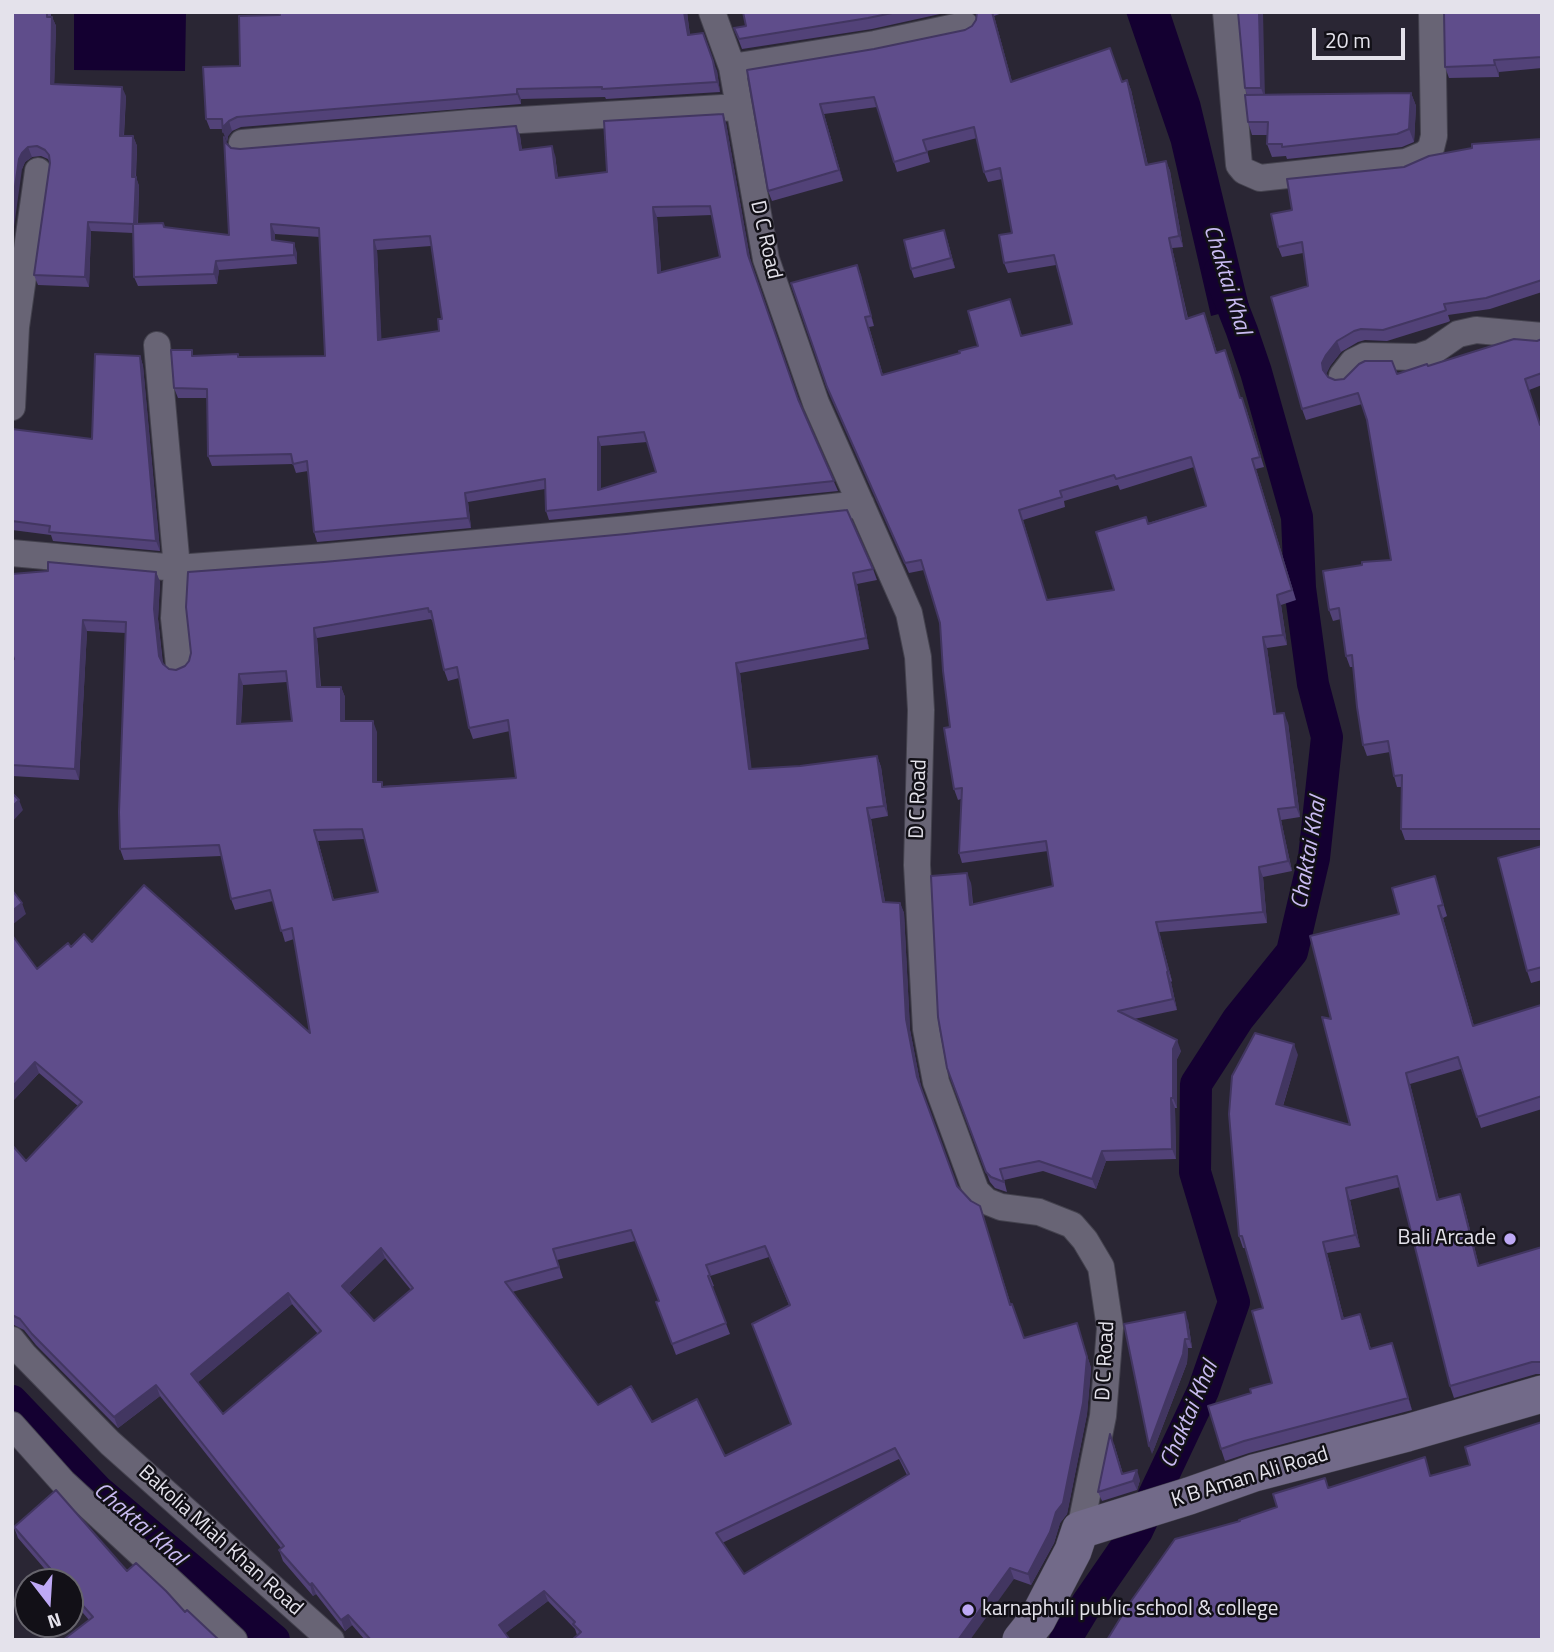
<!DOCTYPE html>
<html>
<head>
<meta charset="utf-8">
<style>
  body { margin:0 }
  #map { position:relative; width:1554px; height:1652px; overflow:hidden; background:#2a2634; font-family:"Titillium Web",sans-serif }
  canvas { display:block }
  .frame { position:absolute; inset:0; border:14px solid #e4e2eb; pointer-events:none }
  .north { position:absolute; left:14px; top:1568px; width:70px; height:70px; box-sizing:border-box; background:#121017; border:2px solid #66646c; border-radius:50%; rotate:163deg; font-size:19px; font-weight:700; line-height:28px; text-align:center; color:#e4e2eb }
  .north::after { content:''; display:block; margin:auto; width:24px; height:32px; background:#bea9f5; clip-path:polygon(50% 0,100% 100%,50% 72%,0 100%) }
  .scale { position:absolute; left:1312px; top:28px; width:93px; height:32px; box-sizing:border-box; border:4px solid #e4e2eb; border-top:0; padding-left:9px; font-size:21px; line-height:24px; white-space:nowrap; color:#e4e2eb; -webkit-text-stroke:5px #121017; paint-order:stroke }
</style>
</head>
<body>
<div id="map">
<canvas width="1554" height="1652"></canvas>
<div class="frame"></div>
<div class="north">N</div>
<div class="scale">20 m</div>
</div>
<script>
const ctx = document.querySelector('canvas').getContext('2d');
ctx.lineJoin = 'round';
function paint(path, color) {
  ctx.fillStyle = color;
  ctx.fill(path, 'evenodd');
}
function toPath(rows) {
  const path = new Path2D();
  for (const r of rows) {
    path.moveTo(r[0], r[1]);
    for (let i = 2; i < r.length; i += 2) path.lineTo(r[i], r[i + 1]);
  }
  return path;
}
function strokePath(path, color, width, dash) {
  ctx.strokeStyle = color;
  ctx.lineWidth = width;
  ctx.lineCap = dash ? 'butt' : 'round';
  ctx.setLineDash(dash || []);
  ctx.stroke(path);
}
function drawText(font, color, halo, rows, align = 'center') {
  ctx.font = font + ' "Titillium Web",sans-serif';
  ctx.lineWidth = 5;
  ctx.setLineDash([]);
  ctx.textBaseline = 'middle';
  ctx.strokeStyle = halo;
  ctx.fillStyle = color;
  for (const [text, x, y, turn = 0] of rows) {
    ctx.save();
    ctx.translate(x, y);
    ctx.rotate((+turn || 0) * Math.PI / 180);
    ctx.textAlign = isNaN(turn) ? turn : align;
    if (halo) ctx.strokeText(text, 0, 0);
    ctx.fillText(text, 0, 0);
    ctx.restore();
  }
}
const water = toPath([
  [74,12,186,12,185,71,74,70],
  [1126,12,1170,12,1200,102,1249,306,1211,316,1171,143]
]);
const canal = toPath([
  [12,1401,98,1491,274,1640],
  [1065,1640,1088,1602,1137,1531,1203,1391,1234,1302,1195,1172,1196,1084,1238,1019,1292,952,1314,858,1327,737,1313,684,1300,588,1297,517,1256,372,1242,331,1219,272]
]);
const street = toPath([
  [712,12,732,67,766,259,816,403,909,613,918,657,921,710,917,865,926,1029,936,1082,976,1191,986,1201,1001,1207,1039,1212,1072,1225,1085,1240,1101,1267,1110,1328,1103,1416,1080,1530],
  [1226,12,1239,165,1244,171,1260,178,1406,162,1425,154,1431,148,1434,136,1432,12],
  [732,67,875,44,965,25],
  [242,143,470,123,738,107],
  [157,345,177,568,174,618,179,665],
  [1342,376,1353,362,1365,356,1418,357,1432,352,1458,334,1476,330,1542,336],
  [12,407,16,327,38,171],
  [12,553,177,568,326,557,628,529,861,504],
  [12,1340,24,1355,110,1443,331,1640],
  [12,1425,63,1482,234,1640]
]);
const secondary = toPath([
  [1021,1640,1037,1620,1073,1551,1080,1530,1189,1496,1254,1473,1407,1433,1542,1394]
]);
const wall = toPath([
  [12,12,51,12,51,17,52,17,56,26,54,85,126,96,124,136,133,136,137,146,136,177,139,186,138,224,163,223,165,227,229,235,226,143,231,148,240,149,516,126,520,136,522,150,555,155,558,178,607,172,723,114,726,123,751,264,798,400,838,491,549,520,546,511,545,489,468,502,471,528,317,542,314,532,308,471,296,473,293,464,212,466,208,456,207,398,178,398,174,388,194,356,325,356,320,237,275,234,275,241,297,253,297,264,219,270,217,284,138,286,134,277,133,233,91,231,89,287,38,285,34,275,50,163,48,159,41,156,32,157,25,162,22,169],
  [712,215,720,257,661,273,657,217],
  [431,246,442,319,439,331,381,339,377,250],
  [647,442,656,472,601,489,601,446],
  [279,12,687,12,690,35,717,71,720,92,606,99,605,97,521,99,521,104,241,127,232,131,228,136,227,142,223,129,210,129,206,119,240,66,280,15],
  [743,12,949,12,872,29,742,49,734,28,746,26],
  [973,12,1005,12,994,16,1012,82,1122,82,1127,80,1131,90,1148,165,1166,161,1170,171,1183,247,1172,248,1188,318,1208,324,1217,353,1229,360,1240,398,1246,408,1264,467,1256,469,1296,600,1281,605,1287,645,1267,648,1276,714,1288,723,1300,817,1281,820,1292,871,1263,877,1267,923,1159,932,1172,981,1171,982,1177,1010,1134,1019,1181,1051,1177,1059,1177,1108,1175,1108,1176,1159,1106,1161,1096,1189,1043,1171,1004,1180,1007,1192,995,1188,990,1182,947,1068,971,883,973,904,1053,886,1048,851,962,863,959,853,961,799,958,800,954,789,950,727,940,623,924,570,909,573,831,397,791,283,857,265,874,326,869,327,883,375,960,353,978,346,1013,309,1022,336,1072,324,1056,265,1008,273,1004,263,1012,233,1002,179,988,182,984,172,977,138,927,151,930,162,897,172,877,107,824,114,843,181,772,201,768,191,747,70,874,49,965,30,972,26,976,20,976,14],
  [1194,467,1206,506,1148,523,1114,590,1047,600,1023,520,1065,507,1064,501,1118,485,1120,490],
  [1238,12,1265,94,1411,93,1416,106,1414,142,1402,147,1287,159,1286,156,1272,157,1267,144,1268,135,1252,135,1248,122,1247,95,1245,88],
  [1542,12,1542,68,1499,72,1499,77,1449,78,1445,67],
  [1542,139,1542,292,1490,309,1448,315,1450,321,1448,322,1387,341,1365,340,1358,342,1341,352,1330,366,1326,374,1328,377,1335,380,1397,374,1542,339,1542,385,1529,390,1540,425,1542,425,1542,840,1405,840,1401,829,1402,787,1397,787,1394,776,1390,752,1367,756,1363,745,1353,667,1350,667,1346,656,1341,619,1333,621,1329,610,1391,560,1367,420,1362,404,1306,420,1302,409,1308,286,1303,253,1282,257,1278,247,1292,210,1404,167],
  [947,239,955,268,914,278,911,269],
  [140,356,143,366,160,551,53,541,51,535,12,530,12,429,92,439],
  [873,569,877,580,857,584,869,649,740,673,751,769,800,766,877,756,881,767,888,816,871,819,885,902,900,903,904,913,910,1030,921,1087,957,1186,971,1201,980,1206,1011,1305,1024,1338,1077,1323,1091,1368,1087,1414,1067,1514,1060,1523,1054,1543,1031,1585,1014,1579,577,1635,575,1629,548,1601,505,1633,510,1640,365,1640,352,1625,345,1631,316,1594,313,1596,283,1561,279,1550,281,1548,160,1396,118,1428,36,1345,24,1330,14,1325,12,1323,12,1145,26,1161,78,1106,39,1073,12,1102,12,935,37,969,71,947,92,942,310,1033,294,939,285,942,273,901,235,910,231,899,221,856,124,860,120,849,126,633,87,631,79,780,12,776,12,660,156,572,160,582,158,619,163,664,169,669,176,670,185,666,189,661,191,653,186,607],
  [431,619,433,622,434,622,444,670,448,681,459,678,469,728,473,739,510,731,516,778,383,786,377,782,377,732,345,721,345,697,341,687,321,687,317,638],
  [287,682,292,721,241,724,243,685],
  [365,839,378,892,334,900,318,841],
  [635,1241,659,1301,656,1302,676,1355,730,1334,712,1287,714,1286,710,1276,769,1257,789,1305,791,1425,725,1456,652,1422,598,1405,512,1292,563,1278,557,1260],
  [385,1258,411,1290,374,1321,349,1293],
  [292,1304,318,1334,223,1414,198,1382],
  [899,1459,907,1475,744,1574,722,1543],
  [1542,846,1542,980,1531,983,1527,971],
  [1435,876,1447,916,1443,918,1474,1026,1542,1008,1542,1109,1481,1128,1461,1069,1410,1084,1439,1200,1460,1194,1464,1206,1479,1266,1542,1247,1542,1374,1536,1374,1454,1398,1450,1386,1400,1187,1350,1200,1360,1247,1327,1253,1344,1319,1364,1325,1371,1349,1392,1343,1412,1410,1249,1453,1225,1461,1221,1449,1251,1393,1272,1383,1263,1308,1245,1248,1243,1248,1239,1236,1298,1055,1283,1106,1350,1125,1331,1019,1399,914],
  [1188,1321,1192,1348,1188,1348,1187,1363,1152,1454],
  [1114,1444,1123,1474,1140,1480,1137,1490,1102,1501,1098,1492],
  [14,1527,127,1571,185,1612,89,1620,70,1598,70,1582,56,1582,18,1538]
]);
const shadedWall = toPath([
  [684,12,687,12,691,45,688,35],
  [992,12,994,16,1015,92,1011,82],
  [1259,12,1263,12,1265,99,1261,88],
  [52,17,56,26,54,94,51,84],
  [1494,60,1499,72,1499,77,1495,65],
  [713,61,717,71,720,92,717,82],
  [1127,80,1131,90,1150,175,1146,165],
  [122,87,126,96,123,145,120,136],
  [517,89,521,99,521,104,517,94],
  [1411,93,1416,106,1414,142,1409,129],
  [820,104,824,114,843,181,839,170],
  [723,114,726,123,751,264,748,255],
  [229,121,232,131,228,136,227,142,223,132,224,126],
  [516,126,520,136,523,160,520,150],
  [133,136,137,146,135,186,132,177],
  [552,146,555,155,559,188,556,178],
  [28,147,32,157,25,162,22,169,12,241,12,207,19,159,22,153],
  [1166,161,1170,171,1183,247,1179,236],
  [136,177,139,186,137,233,134,224],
  [653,207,657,217,662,283,658,273],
  [88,222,91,231,89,287,85,277],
  [271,224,275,234,275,250,272,240],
  [944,230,947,239,955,268,951,258],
  [1169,238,1172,248,1190,329,1186,319],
  [374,240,377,250,382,349,378,340],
  [294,243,297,253,297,264,294,255],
  [216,261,219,270,217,284,214,274],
  [857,265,861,275,874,326,871,316],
  [1337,341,1341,352,1330,366,1326,374,1323,370,1322,363,1326,355],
  [140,356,143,366,160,551,156,541],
  [598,437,601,446,601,500,598,490],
  [465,493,468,502,471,528,468,518],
  [156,572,160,582,158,619,163,667,159,656,154,609],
  [853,573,857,584,869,649,866,638],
  [1277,595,1281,605,1287,645,1283,635],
  [83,620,87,631,79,780,75,769],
  [314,628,317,638,321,698,317,687],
  [1263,637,1267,648,1278,725,1274,714],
  [736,663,740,673,753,780,749,769],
  [239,674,243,685,240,735,237,724],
  [341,687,345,697,345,732,341,721],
  [1284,713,1288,723,1300,817,1296,807],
  [373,721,377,732,377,793,373,782],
  [877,756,881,767,888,816,884,806],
  [19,800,23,810,12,822,12,807],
  [867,808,871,819,887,913,883,902],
  [1278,809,1281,820,1292,871,1288,861],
  [314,830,318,841,336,911,333,900],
  [1259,867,1263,877,1267,923,1263,912],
  [967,873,971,883,973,915,970,905],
  [22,903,26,914,12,925,12,911],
  [900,903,904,913,910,1030,921,1087,917,1077,906,1019],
  [1438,906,1443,918,1477,1037,1473,1026],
  [1156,922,1159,932,1172,981,1168,971],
  [1167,972,1171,982,1177,1010,1173,999],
  [1177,1040,1181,1051,1177,1059,1177,1108,1173,1098,1173,1049],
  [1294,1044,1298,1055,1280,1115,1276,1104],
  [35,1062,39,1073,12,1102,12,1087],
  [1406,1073,1410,1084,1442,1212,1437,1200],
  [1171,1098,1175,1108,1176,1159,1172,1149],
  [1102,1151,1106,1161,1096,1189,1092,1179],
  [1346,1188,1350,1200,1360,1247,1355,1235],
  [1460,1194,1464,1206,1482,1278,1478,1266],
  [1323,1242,1327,1253,1347,1331,1342,1319],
  [381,1248,385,1258,346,1296,342,1286],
  [288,1293,292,1304,195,1385,191,1374],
  [1185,1312,1188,1321,1192,1348,1189,1339],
  [1077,1323,1091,1368,1087,1414,1067,1514,1060,1523,1054,1543,1031,1585,1028,1574],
  [1185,1339,1188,1348,1187,1363,1152,1454,1149,1446],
  [1392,1343,1396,1355,1412,1410,1408,1398],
  [156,1385,160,1396,118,1428,114,1417],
  [1137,1470,1140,1480,1137,1490,1133,1481],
  [1010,1568,1014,1579,970,1640,958,1640],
  [312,1583,316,1594,313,1596,310,1585],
  [544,1591,548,1601,502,1636,499,1625],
  [348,1615,352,1625,345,1631,341,1620]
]);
const building = toPath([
  [12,12,47,12,47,17,52,17,51,84,122,87,120,136,133,136,132,177,136,177,134,224,88,222,85,277,34,275,50,163,49,155,45,150,37,146,28,147,22,153,19,159,12,207,12,12],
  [279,12,684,12,688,35,703,33,713,61,717,82,602,89,602,87,517,89,517,94,237,117,229,121,224,126,223,132,222,119,206,119,203,67,240,66,239,16,280,15,279,12],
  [743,12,897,12,868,18,739,39,734,28,746,26,743,12],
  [977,12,992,12,1011,82,1110,48,1122,82,1127,80,1146,165,1166,161,1179,236,1169,238,1186,319,1204,313,1216,353,1225,350,1240,398,1242,398,1260,457,1252,459,1292,590,1277,595,1283,635,1263,637,1274,714,1284,713,1296,807,1278,809,1288,861,1259,867,1263,912,1156,922,1168,971,1167,972,1173,999,1118,1011,1177,1040,1173,1049,1173,1098,1171,1098,1172,1149,1102,1151,1092,1179,1039,1161,1000,1169,1004,1182,991,1177,986,1172,947,1068,938,1017,931,876,967,873,970,905,1053,886,1046,841,959,853,962,788,954,789,944,728,950,727,943,671,940,623,921,560,905,563,827,387,791,283,857,265,871,316,865,317,882,375,960,353,959,351,978,346,968,311,1010,299,1021,336,1072,324,1054,255,1004,263,999,235,1012,233,1000,168,984,172,974,127,923,140,927,152,894,162,874,97,820,104,839,170,768,191,747,70,874,49,965,30,972,26,976,20,977,12],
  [1191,457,1206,506,1148,524,1146,517,1096,532,1114,590,1047,600,1019,510,1062,497,1060,491,1114,475,1116,479,1191,457],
  [1238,12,1259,12,1261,88,1245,88,1238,12],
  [1444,12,1542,12,1542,57,1494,60,1495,65,1445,67,1444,12],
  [1411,93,1409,129,1397,134,1282,147,1282,144,1267,144,1268,122,1248,122,1245,95,1411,93],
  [723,114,748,255,798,399,834,481,546,511,545,479,465,493,468,518,314,532,307,461,293,464,291,454,208,456,207,389,174,388,171,350,192,350,192,356,238,354,238,357,325,356,319,228,271,224,272,240,294,243,294,255,216,261,214,274,134,277,133,224,163,223,164,227,229,235,224,137,226,143,231,148,240,149,516,126,520,150,552,146,556,178,607,172,604,121,723,114],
  [710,206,720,257,658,273,653,207,710,206],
  [430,236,442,319,438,319,439,331,378,340,374,240,430,236],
  [644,432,656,472,598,490,598,437,644,432],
  [1542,139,1542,280,1486,298,1444,304,1446,310,1444,311,1383,330,1361,329,1354,331,1337,341,1326,355,1322,363,1323,370,1328,377,1335,380,1344,379,1359,364,1365,361,1392,361,1397,374,1427,364,1428,366,1514,339,1537,341,1542,339,1542,373,1525,379,1540,425,1542,425,1542,829,1401,829,1402,775,1394,776,1388,741,1363,745,1357,707,1352,655,1346,656,1339,608,1329,610,1323,571,1362,565,1362,562,1391,560,1367,420,1358,393,1302,409,1271,297,1308,286,1302,242,1278,247,1271,214,1292,210,1287,179,1404,167,1429,156,1472,148,1472,144,1542,139],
  [944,230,951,258,911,269,904,240,944,230],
  [95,354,140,356,156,541,49,532,50,526,12,521,12,429,92,439,95,354],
  [847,510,873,569,853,573,866,638,736,663,749,769,800,766,877,756,884,806,867,808,883,902,900,903,906,1019,917,1077,957,1186,971,1201,980,1206,1010,1305,1012,1304,1024,1338,1077,1323,1087,1357,1083,1403,1063,1503,1056,1512,1050,1532,1028,1574,1010,1568,958,1640,572,1640,581,1632,573,1624,575,1622,544,1591,499,1625,510,1640,371,1640,348,1615,341,1620,312,1583,310,1585,279,1550,284,1546,156,1385,114,1417,32,1334,20,1319,12,1315,12,1145,26,1161,82,1102,35,1062,12,1087,12,935,37,969,68,943,71,947,84,934,92,942,144,885,310,1033,292,928,281,931,270,890,231,899,219,845,120,849,119,812,126,622,83,620,75,769,12,765,12,660,14,659,12,653,12,574,48,571,48,562,156,572,154,609,159,656,163,664,169,669,176,670,185,666,189,661,191,653,186,607,188,572,324,562,626,534,847,510],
  [428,608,429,612,431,611,444,670,457,667,469,728,508,720,516,778,382,787,382,782,373,782,373,721,341,721,341,687,317,687,314,628,428,608],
  [286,671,292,721,237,724,239,674,286,671],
  [362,829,378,892,333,900,314,830,362,829],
  [631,1230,659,1301,656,1302,672,1344,726,1323,708,1276,710,1275,706,1265,765,1246,790,1305,752,1324,791,1424,725,1456,697,1399,652,1422,631,1386,598,1405,505,1282,559,1267,553,1249,631,1230],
  [381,1248,413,1288,374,1321,342,1286,381,1248],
  [288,1293,321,1331,223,1414,191,1374,288,1293],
  [895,1448,909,1474,744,1574,716,1533,895,1448],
  [12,793,19,800,12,807,12,793],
  [1542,846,1542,967,1527,971,1498,858,1542,846],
  [1435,876,1443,905,1438,906,1473,1026,1541,1005,1542,1008,1542,1096,1477,1117,1458,1057,1406,1073,1437,1200,1460,1194,1478,1266,1542,1247,1542,1362,1532,1362,1450,1386,1397,1176,1346,1188,1355,1235,1323,1242,1342,1319,1360,1314,1370,1349,1392,1343,1408,1398,1244,1441,1221,1449,1208,1406,1251,1393,1250,1389,1272,1383,1252,1311,1263,1308,1242,1236,1239,1236,1229,1114,1232,1076,1255,1033,1294,1044,1276,1104,1350,1125,1322,1017,1331,1019,1310,936,1399,914,1392,888,1435,876],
  [12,890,22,903,12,911,12,890],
  [1185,1312,1189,1339,1185,1339,1183,1354,1149,1446,1124,1324,1185,1312],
  [1542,1422,1542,1640,1107,1640,1129,1604,1175,1539,1240,1521,1239,1520,1277,1507,1273,1494,1325,1478,1328,1488,1425,1457,1430,1476,1470,1465,1465,1447,1542,1422],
  [1110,1434,1122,1474,1137,1470,1133,1481,1098,1492,1110,1434],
  [56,1490,127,1571,136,1563,166,1591,185,1612,187,1610,219,1640,63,1640,93,1617,70,1591,70,1582,62,1582,14,1527,56,1490]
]);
const markers = [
  [1510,1239,7,"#bea9f5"],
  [968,1610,7,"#bea9f5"]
];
const streetNames = [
  ["D C Road",765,240,77],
  ["D C Road",919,799,-88],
  ["D C Road",1106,1361,-87],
  ["K B Aman Ali Road",1250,1478,-17],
  ["Bakolia Miah Khan Road",220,1541,42]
];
const poiNames = [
  ["Bali Arcade",1496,1239],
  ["karnaphuli public school & college",982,1610,"left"]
];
const waterNames = [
  ["Chaktai Khal",1226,280,73],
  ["Chaktai Khal",1310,853,-80],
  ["Chaktai Khal",1190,1415,-67],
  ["Chaktai Khal",139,1525,41]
];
paint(water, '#140031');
strokePath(canal, '#140031', 32);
strokePath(street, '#44424e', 28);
strokePath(secondary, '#44424e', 38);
strokePath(street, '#686475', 26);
strokePath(secondary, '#726a89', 37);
paint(wall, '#524278');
paint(shadedWall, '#423661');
paint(building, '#5f4d8b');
strokePath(building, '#423661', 2);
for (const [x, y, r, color] of markers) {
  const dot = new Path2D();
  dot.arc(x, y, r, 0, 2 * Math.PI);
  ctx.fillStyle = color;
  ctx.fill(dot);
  strokePath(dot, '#121017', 2.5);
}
drawText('21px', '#e4e2eb', '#121017', streetNames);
drawText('21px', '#e4e2eb', '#121017', poiNames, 'right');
drawText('italic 23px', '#c9bbf2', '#121017', waterNames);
</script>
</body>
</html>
